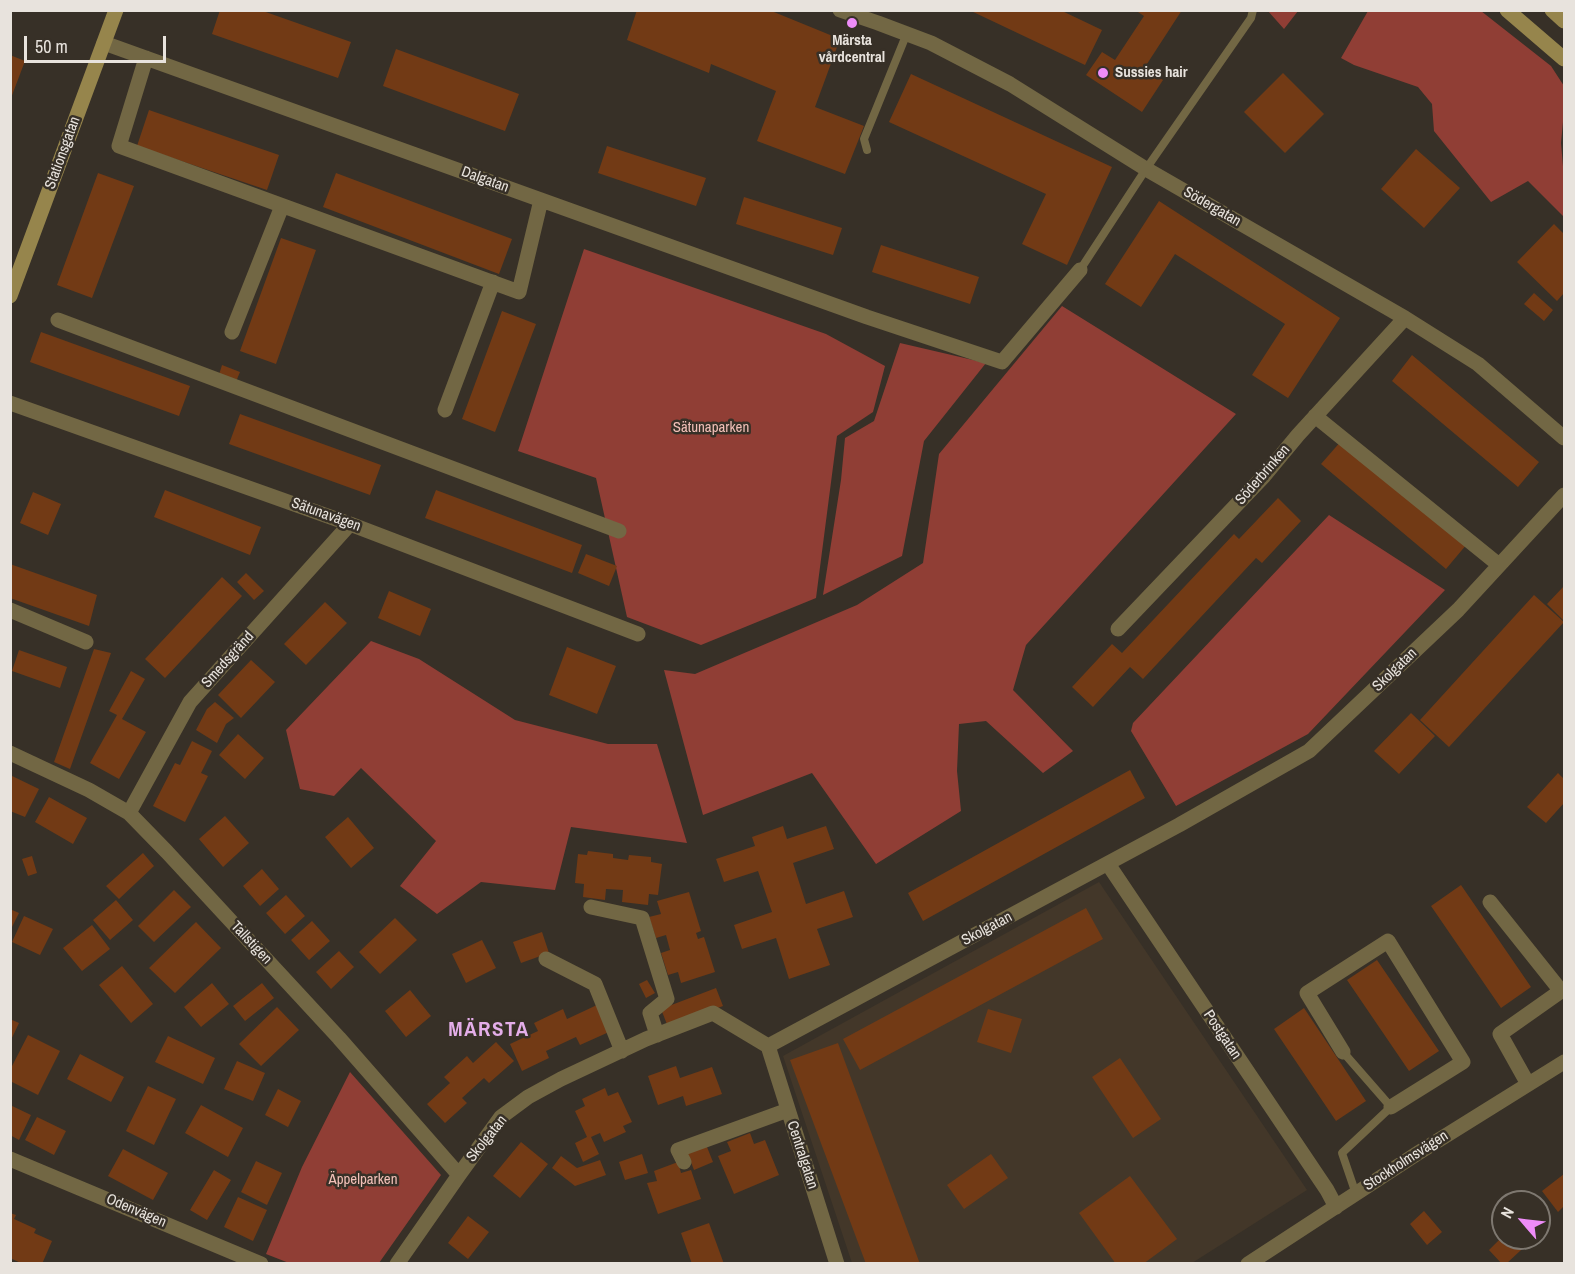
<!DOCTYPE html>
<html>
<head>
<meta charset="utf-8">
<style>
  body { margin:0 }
  #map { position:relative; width:1575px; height:1274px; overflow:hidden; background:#373027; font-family:"Archivo Narrow",sans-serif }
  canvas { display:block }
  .frame { position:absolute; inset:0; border:12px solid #e8e3dd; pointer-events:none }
  .north { position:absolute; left:1491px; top:1190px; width:60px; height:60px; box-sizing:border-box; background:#373027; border:2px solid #7e7870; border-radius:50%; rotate:298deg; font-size:16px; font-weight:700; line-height:24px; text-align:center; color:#e8e3dd }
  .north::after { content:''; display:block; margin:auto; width:21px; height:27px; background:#ee8cf8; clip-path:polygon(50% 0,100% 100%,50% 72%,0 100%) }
  .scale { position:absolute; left:24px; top:36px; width:142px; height:27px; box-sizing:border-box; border:3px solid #e8e3dd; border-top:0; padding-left:8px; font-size:18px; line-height:21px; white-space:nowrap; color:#e8e3dd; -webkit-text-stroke:4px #373027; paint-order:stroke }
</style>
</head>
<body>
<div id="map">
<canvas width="1575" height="1274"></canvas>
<div class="frame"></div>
<div class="north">N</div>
<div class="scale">50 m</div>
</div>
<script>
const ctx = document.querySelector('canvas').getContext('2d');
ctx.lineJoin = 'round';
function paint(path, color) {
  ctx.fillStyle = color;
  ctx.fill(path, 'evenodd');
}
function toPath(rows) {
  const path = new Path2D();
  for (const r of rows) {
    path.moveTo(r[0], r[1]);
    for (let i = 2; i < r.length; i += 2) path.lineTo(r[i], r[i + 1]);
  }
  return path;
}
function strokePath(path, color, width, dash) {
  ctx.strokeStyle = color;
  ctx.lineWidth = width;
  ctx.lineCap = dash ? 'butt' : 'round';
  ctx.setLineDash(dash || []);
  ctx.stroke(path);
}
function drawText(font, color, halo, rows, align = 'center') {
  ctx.font = font + ' "Archivo Narrow",sans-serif';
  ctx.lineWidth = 5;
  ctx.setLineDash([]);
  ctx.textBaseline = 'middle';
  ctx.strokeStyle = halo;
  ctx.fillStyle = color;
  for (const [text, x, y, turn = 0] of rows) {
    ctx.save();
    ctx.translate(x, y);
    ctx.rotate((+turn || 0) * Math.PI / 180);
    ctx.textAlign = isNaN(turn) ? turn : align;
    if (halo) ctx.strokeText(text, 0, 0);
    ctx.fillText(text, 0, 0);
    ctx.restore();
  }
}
const built = toPath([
  [1099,882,1307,1190,1192,1263,852,1263,783,1056]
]);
const green = toPath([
  [1268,11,1298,11,1284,29],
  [1368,11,1481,11,1551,66,1564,86,1564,111,1561,143,1564,178,1564,217,1528,181,1491,202,1434,131,1432,104,1418,87,1354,65,1341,58],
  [584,249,826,334,885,366,873,412,837,436,816,598,701,645,627,617,596,478,518,451],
  [1062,306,1236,414,1026,645,1013,690,1073,751,1043,773,986,721,959,724,957,771,961,811,876,864,812,773,703,815,664,670,695,674,857,605,923,563,939,454],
  [900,343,986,363,924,441,902,556,823,595,841,480,845,438,874,421],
  [1329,515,1445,590,1308,734,1176,806,1131,731,1133,723],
  [371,641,419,659,515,720,608,744,657,744,687,843,571,827,555,890,481,882,437,914,400,886,436,841,361,768,334,796,300,789,286,730],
  [350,1072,441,1175,379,1263,289,1263,266,1254,302,1167]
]);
const building = toPath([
  [220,10,260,10,351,42,338,78,212,34],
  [637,10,769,10,840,39,815,107,864,126,845,174,757,141,776,91,711,64,709,73,627,40],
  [969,10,1060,10,1102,30,1085,65],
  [1135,10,1182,10,1145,67,1163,80,1142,112,1086,75,1102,52,1115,60,1144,16],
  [396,49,519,94,505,131,383,86],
  [10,55,25,61,11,98,10,98],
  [1283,73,1324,114,1285,153,1244,112],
  [911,74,1112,167,1067,265,1022,244,1046,194,889,122],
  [149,110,279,155,267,190,137,146],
  [607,146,706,178,696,206,598,173],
  [1416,149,1460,188,1424,228,1381,189],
  [98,173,134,186,92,298,57,285],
  [336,173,512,239,499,274,323,207],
  [744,197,842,228,833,255,736,224],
  [1159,201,1340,318,1288,398,1252,375,1285,324,1175,254,1141,307,1105,284],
  [1554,224,1564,234,1564,293,1557,301,1517,262],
  [281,238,316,250,276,364,240,351],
  [881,245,979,277,970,304,872,272],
  [1534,293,1553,310,1544,321,1524,304],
  [502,311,536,324,495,432,462,419],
  [41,332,190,386,179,416,30,362],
  [1412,355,1539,462,1518,487,1392,381],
  [222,365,240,372,235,384,218,378],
  [240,414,381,465,370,495,229,444],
  [1342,440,1467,544,1446,569,1321,464],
  [165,490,261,527,250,555,154,517],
  [436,490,582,545,572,573,425,518],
  [33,492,61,504,48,535,20,523],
  [1278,498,1301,521,1262,563,1256,558,1143,679,1130,667,1093,707,1072,687,1112,644,1122,653,1234,534,1239,539],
  [586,554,617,566,609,586,578,573],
  [10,564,97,595,89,626,10,598],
  [246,573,264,591,254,600,237,582],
  [222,577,242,596,165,678,145,659],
  [1564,586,1564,621,1547,604],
  [389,591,431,609,420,636,378,618],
  [1534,595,1564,622,1449,747,1420,720],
  [325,602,347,623,306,665,284,644],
  [567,647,616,666,597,714,549,695],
  [94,649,111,653,70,769,54,762],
  [19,650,67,667,60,688,12,671],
  [251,660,275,682,241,718,218,695],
  [131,671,145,679,122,719,146,732,119,779,90,763,117,715,109,711],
  [215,702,234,718,226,724,217,743,196,730,207,709],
  [1411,713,1435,736,1399,774,1374,751],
  [238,734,264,758,245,779,219,755],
  [192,741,212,751,201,773,208,776,185,822,153,806,175,763,180,765],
  [1130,770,1145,798,923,921,908,893],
  [1558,773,1564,779,1564,803,1546,823,1527,807],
  [10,775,39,789,25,817,10,811],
  [49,797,87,818,73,844,35,822],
  [225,816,249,843,223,867,199,839],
  [348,817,374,848,351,868,325,837],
  [783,826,787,839,826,826,834,849,793,863,806,904,844,891,853,917,817,929,830,965,789,979,776,938,742,949,734,925,772,912,758,871,724,882,716,859,755,846,752,837],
  [588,851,613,854,613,858,628,860,629,855,651,857,651,862,662,864,658,895,649,894,648,905,622,902,623,890,606,889,605,900,583,897,584,884,575,883,578,854,587,855],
  [143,853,154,866,119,899,106,886],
  [32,856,37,873,28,876,22,859],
  [262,869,279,889,260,906,243,886],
  [1461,885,1531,987,1501,1008,1431,906],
  [174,890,191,907,154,942,138,926],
  [689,892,701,931,696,933,698,939,704,937,715,972,681,983,678,972,668,975,661,953,670,950,666,935,656,938,649,917,661,914,657,901],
  [286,895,305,916,285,934,266,913],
  [116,900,133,920,110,940,93,920],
  [1086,908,1103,939,860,1070,843,1039],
  [10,909,19,913,10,931],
  [24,916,53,929,40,955,12,942],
  [395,918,417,940,380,974,359,952],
  [312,921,330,941,309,960,291,940],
  [196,922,221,948,175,993,149,968],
  [92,925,110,949,82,971,63,948],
  [542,932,549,953,521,963,513,942],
  [482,940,496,968,466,983,452,954],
  [339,951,354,967,331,989,316,972],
  [1377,960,1439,1051,1409,1071,1347,980],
  [122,966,153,1004,131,1023,99,985],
  [647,980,655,993,646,998,639,984],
  [212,983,229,1004,201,1027,184,1007],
  [262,983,274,998,245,1021,233,1006],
  [716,988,723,1006,668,1027,661,1009],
  [410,990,431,1016,406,1037,385,1011],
  [597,1005,609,1032,580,1045,576,1037,546,1051,549,1058,522,1071,510,1044,538,1031,534,1023,563,1009,567,1019],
  [277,1007,299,1030,261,1066,239,1044],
  [1304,1008,1366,1101,1336,1121,1274,1029],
  [988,1009,1022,1019,1011,1053,977,1042],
  [10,1019,19,1023,10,1042],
  [28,1035,60,1051,38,1095,10,1081,10,1070],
  [168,1036,215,1058,203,1084,155,1062],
  [496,1042,514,1061,489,1083,484,1078,462,1098,467,1103,445,1123,427,1104,450,1083,444,1077,467,1056,473,1063],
  [838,1043,920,1264,866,1264,790,1060],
  [80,1054,124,1077,111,1102,67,1079],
  [1120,1058,1161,1119,1133,1138,1092,1077],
  [237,1061,265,1073,253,1101,224,1089],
  [676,1066,680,1078,712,1067,722,1094,686,1106,683,1096,658,1105,648,1076],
  [148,1086,176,1099,154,1145,126,1131],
  [605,1088,608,1096,618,1092,632,1122,623,1126,626,1132,604,1142,600,1133,591,1137,599,1154,583,1162,575,1143,587,1137,575,1111,585,1106,582,1099],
  [278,1089,301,1101,288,1127,265,1115],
  [10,1105,31,1115,19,1140,10,1135],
  [201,1105,243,1128,228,1157,185,1133],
  [37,1117,66,1131,54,1155,25,1140],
  [750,1133,754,1144,765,1140,779,1175,734,1194,718,1156,731,1151,727,1142],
  [521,1142,548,1164,520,1198,493,1176],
  [705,1142,713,1162,694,1170,686,1149],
  [123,1149,168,1173,153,1200,108,1176],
  [642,1154,648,1173,625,1180,619,1162],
  [991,1154,1008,1178,964,1209,947,1185],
  [561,1156,577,1168,600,1160,606,1175,575,1186,552,1168],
  [256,1161,282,1173,267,1205,241,1192],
  [678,1162,681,1173,691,1170,701,1199,658,1214,647,1183,657,1181,654,1171],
  [214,1170,231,1180,207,1220,190,1210],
  [1564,1174,1564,1206,1558,1212,1542,1191],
  [1130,1176,1177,1239,1143,1264,1116,1264,1079,1213],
  [238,1197,267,1210,253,1241,224,1227],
  [1424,1211,1442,1232,1427,1245,1410,1224],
  [10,1213,16,1215,14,1219,36,1229,34,1233,52,1241,42,1264,23,1264,10,1258],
  [468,1216,489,1232,468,1259,448,1243],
  [709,1223,724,1264,692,1264,681,1233],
  [1503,1236,1503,1238,1534,1238,1506,1264,1502,1264,1489,1250]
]);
const lane = toPath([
  [867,150,864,139,907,33],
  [1080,270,1146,169,1251,18,1253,10],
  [1343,1052,1391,1107,1342,1153,1356,1194]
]);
const street = toPath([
  [840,10,878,23,931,43,1010,84,1146,169,1405,318,1478,364,1564,438],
  [104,43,867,317,1002,362,1080,270],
  [146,58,119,146,519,292,541,200],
  [58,320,619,531],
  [232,332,282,206],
  [10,403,350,524,638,634],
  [445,410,493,282],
  [1315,416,1499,565],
  [10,610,86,642],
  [1118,629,1264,476,1298,435,1405,318],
  [10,753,89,790,129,813,167,852,339,1038,459,1175],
  [129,813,190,702,350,524],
  [1108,864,1327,1190,1336,1207],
  [1490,902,1561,991,1500,1034,1528,1084],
  [591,907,642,918,667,999,650,1013,657,1035],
  [546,959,595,984,622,1051],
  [768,1046,1179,825,1309,751,1458,610,1564,495],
  [768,1046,837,1264],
  [1343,1052,1307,993,1388,941,1463,1062,1391,1107],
  [10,1159,261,1264],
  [684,1162,678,1150,788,1110],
  [397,1264,459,1175,501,1117,528,1097,561,1079,646,1039,713,1013,768,1046],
  [1248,1264,1418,1153,1564,1062]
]);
const secondary = toPath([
  [1507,10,1564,59],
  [1552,10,1564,21],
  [10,296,116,10]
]);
const markers = [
  [852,23,6,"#ee8cf8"],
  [1103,73,6,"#ee8cf8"]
];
const poiNames = [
  ["Märsta",852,41],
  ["vårdcentral",852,58],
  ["Sussies hair",1115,73,"left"]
];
const streetNames = [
  ["Stationsgatan",63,153,-70],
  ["Dalgatan",485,180,20],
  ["Södergatan",1212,207,30],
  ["Söderbrinken",1263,475,-49],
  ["Sätunavägen",326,515,20],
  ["Smedsgränd",228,660,-48],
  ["Skolgatan",1395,670,-44],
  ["Skolgatan",987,929,-28],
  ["Tallstigen",251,943,47],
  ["Postgatan",1222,1035,56],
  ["Skolgatan",487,1139,-51],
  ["Centralgatan",802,1155,72],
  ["Stockholmsvägen",1406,1161,-33],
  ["Odenvägen",136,1211,23]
];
const parkNames = [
  ["Sätunaparken",711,428],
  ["Äppelparken",363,1180]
];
const districtNames = [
  ["MÄRSTA",489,1030]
];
paint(built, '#433729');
paint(green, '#903e35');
paint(building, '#723a15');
strokePath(lane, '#726744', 8);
strokePath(street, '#726744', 15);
strokePath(secondary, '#96854c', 15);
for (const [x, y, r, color] of markers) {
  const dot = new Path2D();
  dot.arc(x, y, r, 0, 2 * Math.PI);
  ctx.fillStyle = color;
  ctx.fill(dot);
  strokePath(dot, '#373027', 2);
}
drawText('bold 15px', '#e8e3dd', '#373027', poiNames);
drawText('15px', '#e8e3dd', '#373027', streetNames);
drawText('15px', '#f2c0b8', '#373027', parkNames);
ctx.letterSpacing = '1.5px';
drawText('bold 21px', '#e4aee9', '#373027', districtNames);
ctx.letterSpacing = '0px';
</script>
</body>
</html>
